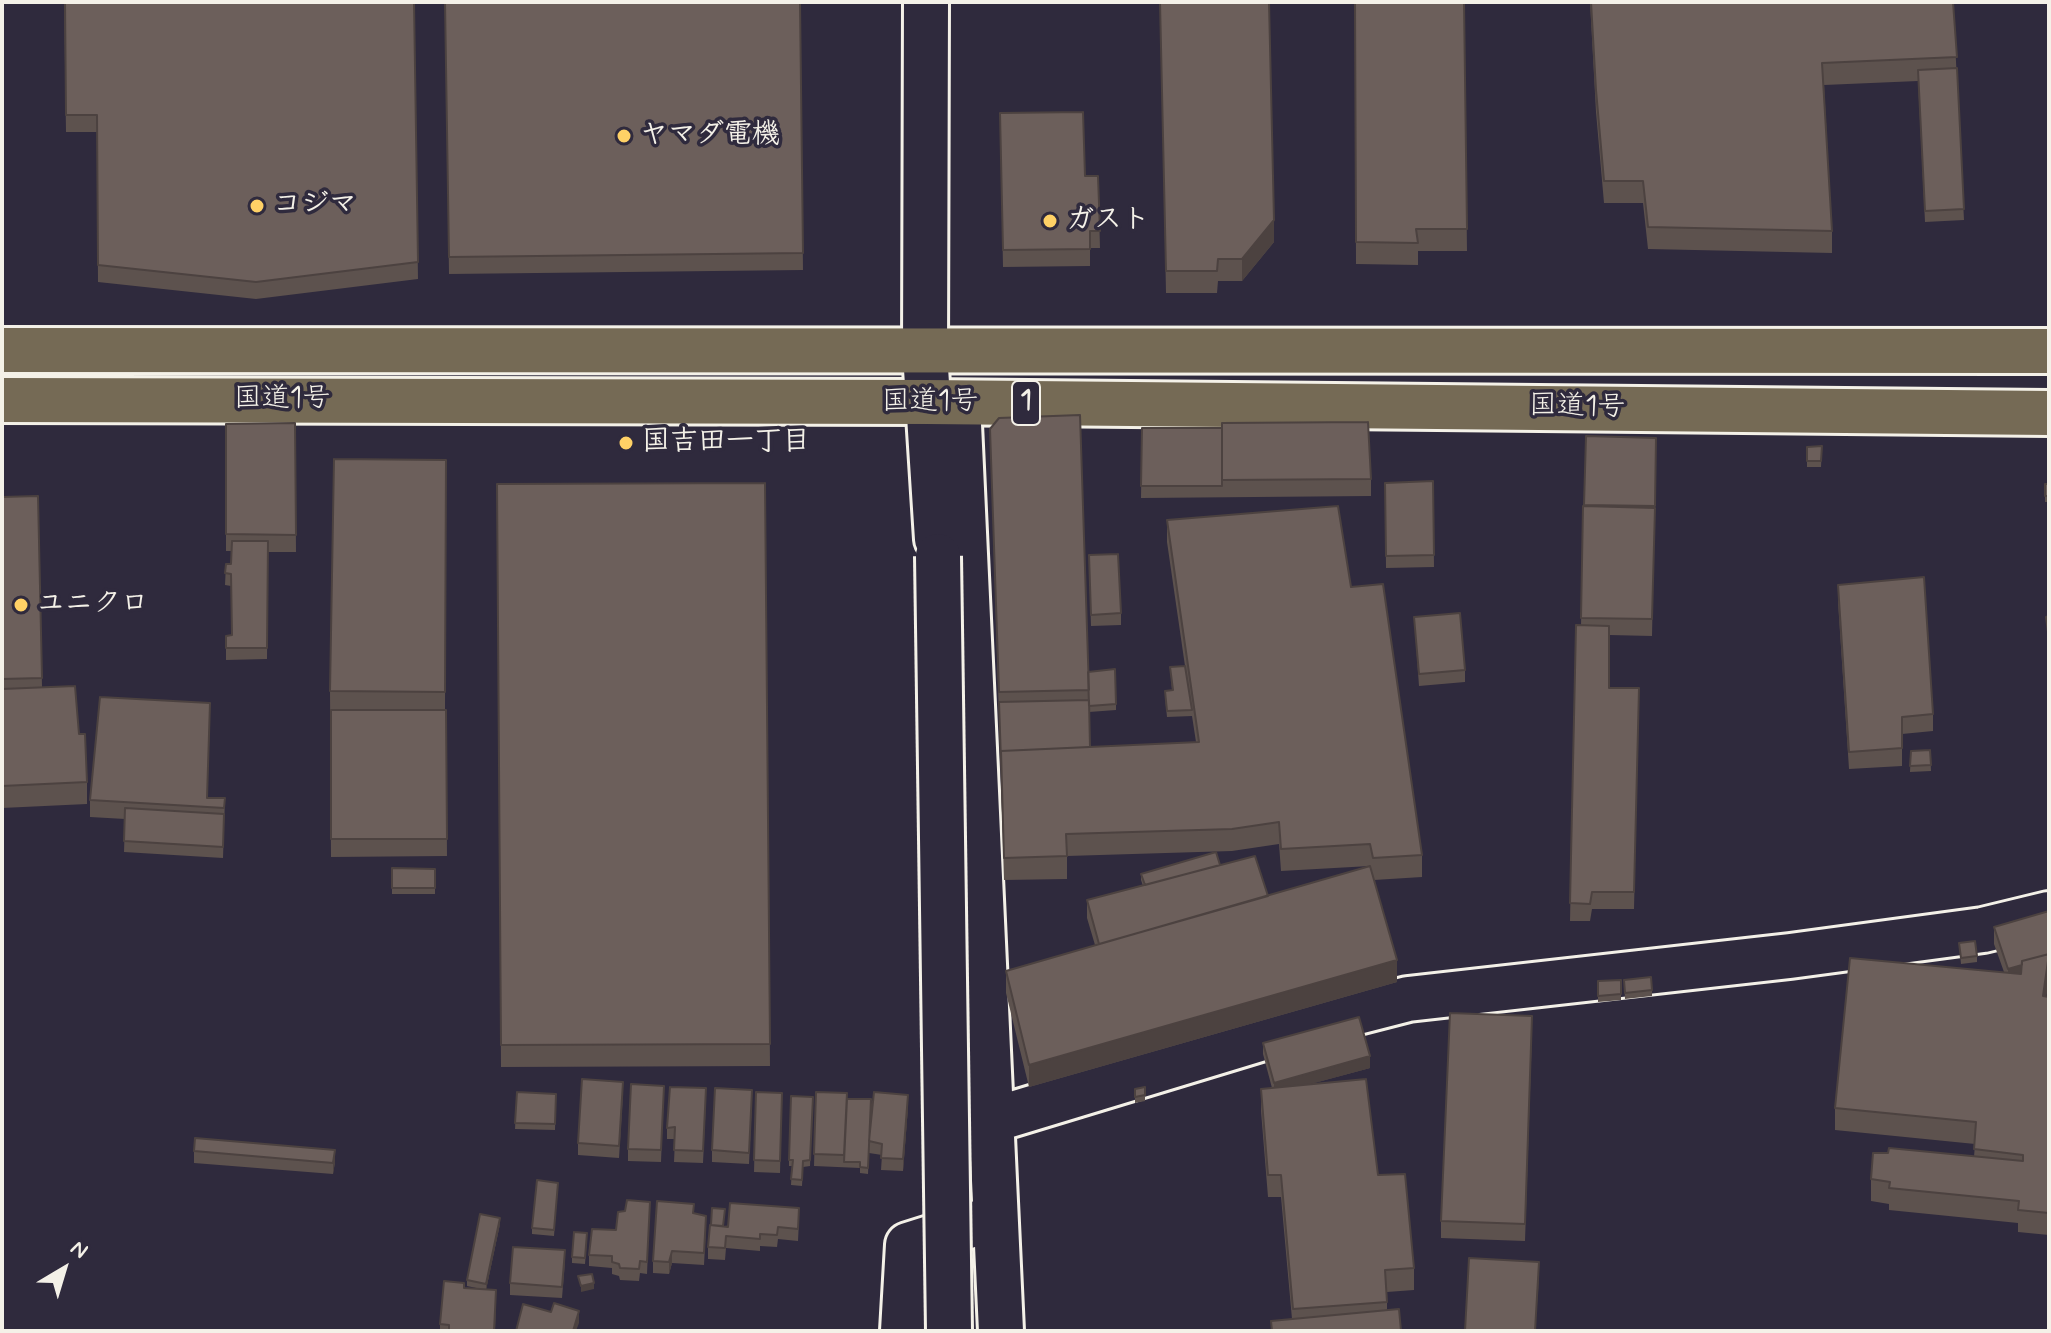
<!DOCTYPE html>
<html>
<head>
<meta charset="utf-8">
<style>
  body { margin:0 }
  #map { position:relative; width:2051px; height:1333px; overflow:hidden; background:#2f2a3d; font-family:Mynerve,sans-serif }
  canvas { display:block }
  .frame { position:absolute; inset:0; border:4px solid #f4f1e8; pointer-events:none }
  .north { position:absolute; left:24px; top:1229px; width:80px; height:80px; -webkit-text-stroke:6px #2f2a3d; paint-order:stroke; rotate:38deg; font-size:22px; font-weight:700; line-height:32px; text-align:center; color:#f4f1e8 }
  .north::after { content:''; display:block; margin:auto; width:28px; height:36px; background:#f4f1e8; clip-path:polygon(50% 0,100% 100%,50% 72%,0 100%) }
</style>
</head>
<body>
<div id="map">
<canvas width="2051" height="1333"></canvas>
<div class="frame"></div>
<div class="north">N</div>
</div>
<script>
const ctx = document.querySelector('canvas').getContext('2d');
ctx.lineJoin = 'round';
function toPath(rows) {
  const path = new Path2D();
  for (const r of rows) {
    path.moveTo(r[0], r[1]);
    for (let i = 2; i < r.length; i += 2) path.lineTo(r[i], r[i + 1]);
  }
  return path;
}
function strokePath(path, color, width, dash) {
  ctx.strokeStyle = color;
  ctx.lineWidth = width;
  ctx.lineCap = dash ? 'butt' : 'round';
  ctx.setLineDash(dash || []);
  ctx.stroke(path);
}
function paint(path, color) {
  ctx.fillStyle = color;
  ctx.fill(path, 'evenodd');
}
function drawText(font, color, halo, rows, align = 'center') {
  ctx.font = font + ' Mynerve,"Klee One",sans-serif';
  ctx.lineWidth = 7;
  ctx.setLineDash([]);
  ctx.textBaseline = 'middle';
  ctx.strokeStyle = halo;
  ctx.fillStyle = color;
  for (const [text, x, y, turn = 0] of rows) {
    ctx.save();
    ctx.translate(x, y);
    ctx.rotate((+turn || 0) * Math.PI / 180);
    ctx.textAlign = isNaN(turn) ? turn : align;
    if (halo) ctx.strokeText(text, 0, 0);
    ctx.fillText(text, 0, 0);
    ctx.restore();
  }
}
const minor = toPath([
  [926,2,925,353,937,539],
  [958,403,1001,1331],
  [993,1120,1299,1027,1408,999,1790,956,1983,930,2049,914],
  [903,1331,908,1245,981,1222]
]);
const highway = toPath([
  [2,350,2049,351],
  [2,400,927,402,2049,413]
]);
const minorBridge = toPath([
  [938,556,949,1331]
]);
const wall = toPath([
  [64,2,414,2,418,279,256,299,98,282,97,132,66,132],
  [445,2,800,2,803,270,449,274],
  [1160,2,1274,242,1242,281,1218,281,1217,293,1166,293],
  [1355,2,1464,2,1467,251,1418,251,1418,265,1356,264],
  [1590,2,1953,2,1964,220,1925,222,1918,81,1824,85,1832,231,1832,253,1648,249,1643,203,1604,203,1596,112],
  [1000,113,1085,176,1098,176,1100,248,1090,248,1090,266,1003,267],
  [295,423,296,552,268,552,267,659,226,660,226,636,231,635,231,586,225,585,226,564,231,564,232,551,226,551,226,424],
  [1142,428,1371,479,1371,496,1141,498],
  [990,429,1088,672,1116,704,1116,710,1089,712,1090,747,1196,742,1192,716,1167,717,1165,697,1172,690,1170,667,1185,666,1167,542,1167,520,1351,587,1422,855,1422,877,1374,880,1397,982,1029,1087,1006,993,1006,971,1095,945,1087,918,1087,900,1143,886,1141,880,1141,874,1220,865,1268,896,1370,866,1281,871,1279,844,1232,851,1067,856,1067,879,1004,880],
  [1586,436,1656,438,1652,636,1609,635,1609,688,1639,688,1634,909,1592,909,1590,921,1570,921,1576,625,1581,625],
  [1822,446,1821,467,1807,467,1807,447],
  [446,460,445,710,446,710,447,856,331,857,330,691],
  [1433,481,1434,567,1386,568,1385,483],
  [765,483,770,1066,501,1067,497,484],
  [2045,484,2049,484,2049,502,2045,502],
  [38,496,42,687,79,734,87,782,87,804,2,808,2,497],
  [1089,567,1121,613,1121,625,1091,626],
  [1838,585,1933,714,1933,731,1902,734,1902,766,1849,769,1838,602],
  [1414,617,1465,670,1465,682,1419,686],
  [210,721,207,798,225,798,223,858,124,852,125,819,90,817,90,800],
  [1930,750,1931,771,1910,772,1911,751],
  [392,868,435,869,435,894,392,894],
  [1994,927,2046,997,2049,997,2049,1235,2018,1232,2018,1223,1889,1210,1889,1204,1871,1201,1871,1179,1974,1157,1975,1144,1835,1130,1835,1108,2004,972,1994,944],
  [1959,943,1977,956,1977,962,1961,964],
  [1621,980,1621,1000,1598,1002,1598,981],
  [1624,980,1652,990,1652,996,1625,999],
  [1532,1033,1525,1241,1441,1238,1441,1221],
  [1263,1043,1370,1068,1310,1084,1378,1175,1414,1268,1414,1290,1387,1292,1387,1310,1401,1331,1271,1331,1271,1321,1292,1319,1281,1197,1268,1197,1261,1111,1261,1089,1272,1088,1263,1054],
  [664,1086,661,1162,628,1161,628,1149],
  [1145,1087,1145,1101,1135,1103,1135,1089],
  [517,1092,556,1094,555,1130,515,1129],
  [756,1092,782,1093,780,1173,754,1172],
  [816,1092,845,1146,870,1133,908,1107,903,1171,881,1170,882,1155,869,1153,869,1150,868,1174,860,1173,860,1168,814,1166],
  [623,1094,619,1158,578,1155,578,1143],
  [813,1097,810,1166,803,1167,802,1186,791,1185,792,1166,789,1166,789,1160],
  [706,1100,703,1163,674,1162,675,1139,667,1139,667,1128],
  [752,1102,749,1164,712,1162,712,1150],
  [194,1151,335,1162,333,1174,194,1163],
  [558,1183,554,1236,532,1234,532,1228],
  [650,1202,647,1274,640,1273,639,1281,620,1280,619,1276,612,1274,612,1268,589,1266,589,1255],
  [799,1220,798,1241,778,1239,777,1247,760,1246,760,1251,726,1248,725,1260,708,1259,708,1247,724,1226],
  [500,1224,486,1290,496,1302,495,1331,440,1331,440,1324,464,1288,481,1289,467,1286,467,1280],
  [706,1227,704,1265,672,1263,669,1274,653,1273,653,1261],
  [587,1239,585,1264,572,1263,572,1257],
  [565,1261,562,1298,510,1295,510,1283]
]);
const shadedWall = toPath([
  [1274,220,1274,242,1242,281,1242,259],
  [2049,957,2049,981,2043,1018,2043,996,2008,986,2008,969],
  [1397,960,1397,982,1029,1087,1029,1065],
  [1370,1056,1370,1068,1274,1094,1274,1083],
  [908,1095,908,1107,903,1171,903,1159],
  [335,1150,335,1162,333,1174,333,1163],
  [500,1218,500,1224,486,1290,486,1284],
  [672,1251,672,1263,669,1274,669,1262],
  [1539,1262,1539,1280,1535,1331],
  [594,1283,594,1289,581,1292,581,1286],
  [579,1311,579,1323,576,1331,573,1331]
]);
const building = toPath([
  [65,2,414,2,418,262,256,282,98,265,97,115,66,115,65,2],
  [445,2,800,2,803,253,449,257,445,2],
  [1160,2,1269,2,1274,220,1242,259,1218,259,1217,271,1166,271,1160,2],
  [1355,2,1464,2,1467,229,1416,229,1418,243,1356,242,1355,2],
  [1591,2,1953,2,1957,57,1822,63,1832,231,1648,227,1643,181,1604,181,1596,90,1591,2],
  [1957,68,1964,209,1925,211,1918,70,1957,68],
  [1083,112,1085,176,1098,176,1100,231,1090,231,1090,249,1003,250,1000,113,1083,112],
  [1080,415,1089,690,999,692,990,429,999,418,1080,415],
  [1368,422,1371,479,1222,480,1222,423,1368,422],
  [295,423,296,535,226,534,226,424,295,423],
  [1142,428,1222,428,1222,486,1141,486,1142,428],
  [1586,436,1656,438,1655,506,1584,505,1586,436],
  [1822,446,1821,461,1807,461,1807,447,1822,446],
  [334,459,446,460,445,692,330,691,334,459],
  [1433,481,1434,555,1386,556,1385,483,1433,481],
  [765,483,770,1044,501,1045,497,484,765,483],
  [2045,484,2049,484,2049,496,2045,496,2045,484],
  [38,496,42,678,2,679,2,497,38,496],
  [1338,506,1351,587,1383,584,1422,855,1373,858,1370,844,1281,849,1279,822,1232,829,1066,834,1067,856,1004,858,1001,751,1199,742,1167,520,1338,506],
  [1583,506,1655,508,1652,619,1581,618,1583,506],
  [232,541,268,541,267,648,226,648,226,636,232,635,231,574,225,573,226,564,231,564,232,541],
  [1118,554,1121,613,1091,615,1089,555,1118,554],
  [1924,577,1933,714,1902,717,1902,748,1849,752,1838,585,1924,577],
  [1460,613,1465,670,1419,674,1414,617,1460,613],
  [2049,616,2049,632,2048,632,2046,617,2049,616],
  [1576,625,1609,626,1609,688,1639,688,1634,892,1592,892,1590,904,1570,903,1576,625],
  [1185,666,1192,710,1167,711,1165,691,1173,690,1170,667,1185,666],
  [1115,669,1116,704,1089,706,1088,672,1115,669],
  [75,686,79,734,85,734,87,782,2,786,2,689,75,686],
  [100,697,210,703,207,798,225,798,224,808,90,800,100,697],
  [1089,700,1090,747,1001,751,1001,761,999,702,1089,700],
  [331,710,446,710,447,839,331,839,331,710],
  [1930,750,1931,765,1910,766,1911,751,1930,750],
  [125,808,224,814,223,847,124,841,125,808],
  [1216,852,1220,865,1145,885,1141,874,1216,852],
  [1255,856,1268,896,1099,944,1087,900,1255,856],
  [1370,866,1397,960,1029,1065,1006,971,1370,866],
  [392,868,435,869,435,888,392,888,392,868],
  [2049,911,2049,954,2022,961,2022,965,2008,969,1994,927,2049,911],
  [1975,941,1977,956,1961,958,1959,943,1975,941],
  [2049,954,2043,996,2049,997,2049,1213,2018,1210,2019,1201,1889,1188,1890,1182,1871,1179,1873,1153,1888,1153,1889,1148,2023,1161,2023,1155,1974,1149,1976,1122,1835,1108,1850,958,2021,974,2022,961,2049,954],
  [1651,977,1652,990,1625,993,1624,980,1651,977],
  [1621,980,1621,994,1598,996,1598,981,1621,980],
  [1450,1013,1532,1016,1525,1224,1441,1221,1450,1013],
  [1359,1017,1370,1056,1274,1083,1263,1043,1359,1017],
  [582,1079,623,1082,619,1146,578,1143,582,1079],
  [1366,1079,1378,1175,1405,1174,1414,1268,1385,1270,1387,1302,1293,1309,1281,1175,1268,1175,1261,1089,1366,1079],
  [631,1084,664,1086,661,1150,628,1149,631,1084],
  [670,1087,706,1088,703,1151,674,1150,675,1127,667,1128,670,1087],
  [1145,1087,1145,1095,1135,1097,1135,1089,1145,1087],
  [715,1088,752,1090,749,1153,712,1150,715,1088],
  [517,1092,556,1094,555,1124,515,1123,517,1092],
  [756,1092,782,1093,780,1161,754,1160,756,1092],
  [816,1092,847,1093,844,1155,814,1154,816,1092],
  [874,1092,908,1095,903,1159,881,1158,882,1144,869,1141,874,1092],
  [791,1096,813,1097,810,1160,803,1161,802,1180,791,1179,793,1160,789,1160,791,1096],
  [847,1099,871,1099,868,1168,860,1167,860,1162,844,1162,847,1099],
  [195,1138,335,1150,333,1163,194,1151,195,1138],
  [537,1180,558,1183,554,1230,532,1228,537,1180],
  [627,1200,650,1202,647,1262,640,1261,639,1269,620,1268,619,1264,612,1262,612,1256,589,1255,592,1229,616,1230,618,1212,625,1211,627,1200],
  [657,1201,694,1204,693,1213,706,1216,704,1253,672,1251,669,1262,653,1261,657,1201],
  [730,1203,799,1208,798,1229,778,1227,777,1235,760,1234,760,1239,726,1236,725,1248,708,1247,710,1225,728,1227,730,1203],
  [712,1208,725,1209,723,1226,711,1225,712,1208],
  [480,1214,500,1218,486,1284,467,1280,480,1214],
  [574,1232,587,1233,585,1258,572,1257,574,1232],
  [513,1247,565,1250,562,1287,510,1283,513,1247],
  [1469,1258,1539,1262,1535,1331,1465,1331,1469,1258],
  [592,1274,594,1283,581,1286,578,1276,592,1274],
  [444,1281,464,1283,464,1288,496,1290,494,1331,449,1331,449,1325,440,1324,444,1281],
  [554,1303,579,1311,573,1331,516,1331,523,1304,551,1312,554,1303],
  [1399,1309,1401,1331,1272,1331,1271,1321,1399,1309]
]);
const markers = [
  [624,136,8,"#ffd166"],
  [257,206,8,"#ffd166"],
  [1050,221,8,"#ffd166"],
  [626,443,8,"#ffd166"],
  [21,605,8,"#ffd166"]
];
const shields = [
  [1026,403,28]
];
const shieldNames = [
  ["1",1026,403]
];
const poiNames = [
  ["ヤマダ電機",640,136],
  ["コジマ",273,206],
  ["ガスト",1066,221],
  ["国吉田一丁目",642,443],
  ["ユニクロ",37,605]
];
const streetNames = [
  ["国道1号",282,400],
  ["国道1号",930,403],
  ["国道1号",1577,408,1]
];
strokePath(minor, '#f4f1e8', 50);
strokePath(highway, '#f4f1e8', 50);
strokePath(minor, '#2f2a3d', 44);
strokePath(highway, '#756a55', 44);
strokePath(minorBridge, '#f4f1e8', 50, []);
strokePath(minorBridge, '#2f2a3d', 44);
paint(wall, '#5d524e');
paint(shadedWall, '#4c4240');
paint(building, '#6c5f5b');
strokePath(building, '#4c4240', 2);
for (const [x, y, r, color] of markers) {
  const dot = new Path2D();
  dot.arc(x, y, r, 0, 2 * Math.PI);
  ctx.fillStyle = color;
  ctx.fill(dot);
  strokePath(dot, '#2f2a3d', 3);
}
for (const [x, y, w] of shields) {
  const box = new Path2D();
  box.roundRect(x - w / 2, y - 22, w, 44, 6);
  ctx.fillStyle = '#2f2a3d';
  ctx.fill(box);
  strokePath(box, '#f4f1e8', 2);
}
drawText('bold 26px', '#f4f1e8', null, shieldNames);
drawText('bold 28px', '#f4f1e8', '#2f2a3d', poiNames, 'left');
drawText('28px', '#f4f1e8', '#2f2a3d', streetNames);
</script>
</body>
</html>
